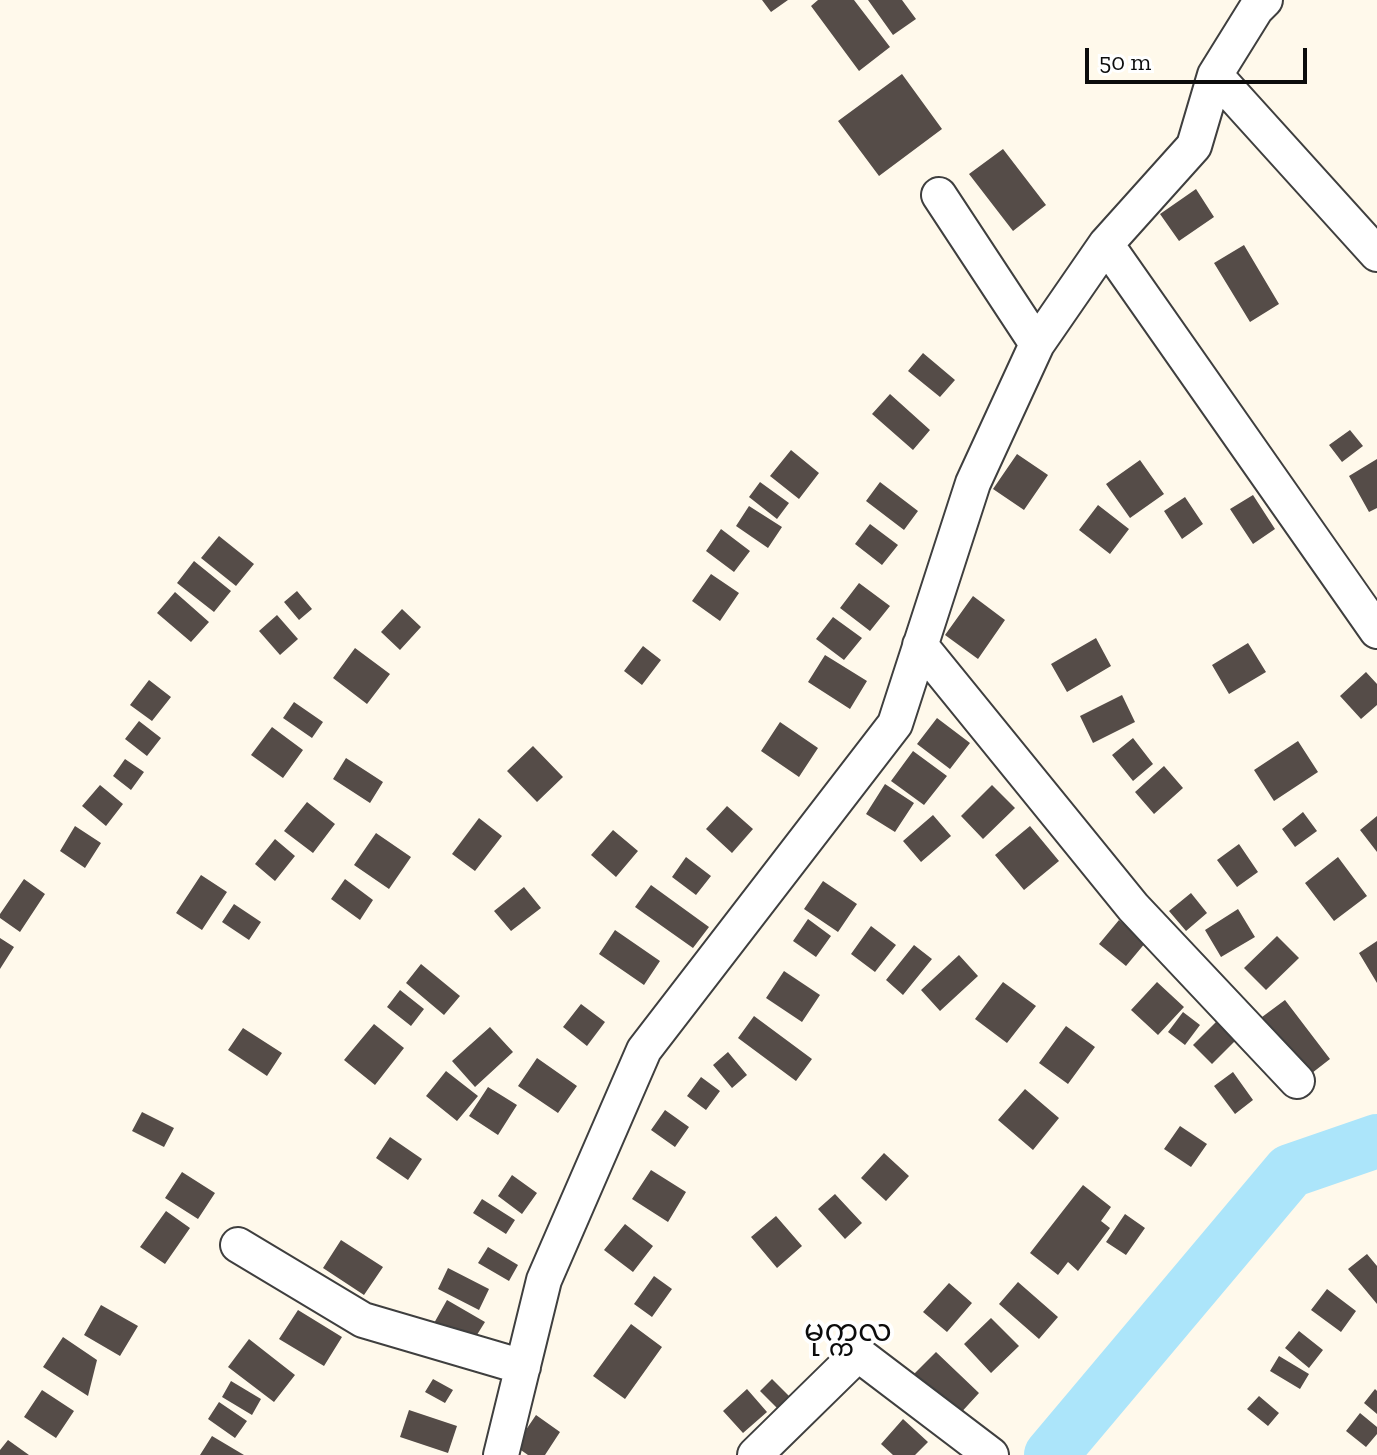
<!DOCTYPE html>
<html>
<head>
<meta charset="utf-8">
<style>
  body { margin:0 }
  #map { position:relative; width:1377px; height:1455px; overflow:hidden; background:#fff9eb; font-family:"Zilla Slab",serif }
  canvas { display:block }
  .scale { position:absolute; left:1085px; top:48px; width:222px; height:36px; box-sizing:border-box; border:4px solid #0c0c0c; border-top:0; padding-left:10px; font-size:24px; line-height:28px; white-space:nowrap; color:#0c0c0c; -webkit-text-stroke:6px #fff; paint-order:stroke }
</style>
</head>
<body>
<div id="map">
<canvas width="1377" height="1455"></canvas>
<div class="scale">50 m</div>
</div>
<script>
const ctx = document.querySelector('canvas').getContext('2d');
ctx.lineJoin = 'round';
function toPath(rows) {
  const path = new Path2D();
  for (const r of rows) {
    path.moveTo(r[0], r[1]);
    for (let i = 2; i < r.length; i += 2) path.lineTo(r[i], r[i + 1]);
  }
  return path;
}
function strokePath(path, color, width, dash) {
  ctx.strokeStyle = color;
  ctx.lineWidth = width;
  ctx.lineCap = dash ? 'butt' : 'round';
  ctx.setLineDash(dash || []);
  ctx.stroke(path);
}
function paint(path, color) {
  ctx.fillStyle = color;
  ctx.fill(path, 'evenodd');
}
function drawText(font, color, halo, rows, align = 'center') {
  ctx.font = font + ' "Zilla Slab","Noto Sans Myanmar",serif';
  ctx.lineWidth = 8;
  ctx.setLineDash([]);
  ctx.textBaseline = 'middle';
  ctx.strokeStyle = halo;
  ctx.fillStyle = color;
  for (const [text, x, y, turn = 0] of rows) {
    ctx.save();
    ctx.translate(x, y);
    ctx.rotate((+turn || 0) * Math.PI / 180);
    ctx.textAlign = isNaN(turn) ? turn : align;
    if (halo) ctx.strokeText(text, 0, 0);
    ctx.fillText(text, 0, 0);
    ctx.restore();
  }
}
const river = toPath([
  [1051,1455,1290,1171,1377,1141]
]);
const building = toPath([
  [762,0,788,0,771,12],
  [818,0,854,0,890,47,859,71,811,6],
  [868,0,902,0,916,19,893,35],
  [902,74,942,129,879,176,838,121],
  [1003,149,1046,205,1013,231,969,174],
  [1196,189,1214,217,1179,241,1160,214],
  [1244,245,1279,304,1250,322,1214,263],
  [923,353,955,380,940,397,908,371],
  [890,394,930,430,913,450,872,414],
  [1350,430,1363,446,1342,462,1329,445],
  [791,450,819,473,799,499,770,476],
  [1017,454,1048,475,1024,510,993,489],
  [1377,459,1377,508,1369,512,1349,476],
  [1140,460,1164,494,1130,518,1106,484],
  [760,482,789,503,777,519,749,497],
  [880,482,918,511,904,530,866,501],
  [1253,495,1275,529,1253,544,1230,509],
  [1185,497,1203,524,1182,539,1164,511],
  [1098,505,1129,529,1110,554,1079,530],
  [749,506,782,527,768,548,736,526],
  [870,524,898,545,882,565,855,544],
  [721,529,750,551,734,572,706,551],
  [219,536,254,564,236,586,201,558],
  [194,561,231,591,214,612,177,583],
  [711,574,739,593,720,621,692,601],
  [859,583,890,606,870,631,840,608],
  [297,591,312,609,299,620,284,602],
  [175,592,209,622,191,642,157,613],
  [973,596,1005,620,978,659,945,635],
  [402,609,421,627,400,650,381,632],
  [277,615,298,639,280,655,259,631],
  [833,617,862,638,844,660,816,639],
  [1096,638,1111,666,1067,692,1051,664],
  [1248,643,1266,672,1229,694,1212,665],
  [643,646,661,660,642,685,624,671],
  [355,648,390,674,367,704,333,678],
  [825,655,867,681,850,709,808,682],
  [1366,672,1377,684,1377,705,1361,719,1340,696],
  [149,680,171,697,152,721,130,705],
  [1122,695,1135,722,1093,743,1080,716],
  [294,702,323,722,312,738,283,718],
  [937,718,970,743,950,769,917,744],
  [139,721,161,738,147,756,125,739],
  [780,722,818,748,799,777,761,751],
  [272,727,303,750,283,778,251,755],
  [1133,738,1153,764,1133,781,1112,755],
  [1298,741,1318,772,1274,801,1254,770],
  [533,746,563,777,537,802,507,771],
  [913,751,947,776,924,805,891,781],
  [346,758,383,782,370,803,333,779],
  [125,759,144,772,131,790,113,776],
  [1164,766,1183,788,1154,814,1135,792],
  [885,784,914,803,895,832,866,814],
  [100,785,123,804,106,826,82,806],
  [992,785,1015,808,983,839,961,816],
  [307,802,335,824,313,853,284,831],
  [727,806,753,829,732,853,706,829],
  [1303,812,1317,831,1295,847,1282,829],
  [933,815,951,836,921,862,903,841],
  [1377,816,1377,852,1360,830],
  [479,818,502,836,475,871,452,854],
  [75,826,101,843,85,868,60,851],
  [1030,826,1059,861,1024,890,995,855],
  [613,830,638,851,616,877,591,855],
  [376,833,411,857,389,889,354,865],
  [275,839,295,856,275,881,255,864],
  [1239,844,1258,872,1237,887,1217,860],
  [686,857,711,876,696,895,672,877],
  [1338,857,1367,896,1334,921,1305,883],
  [201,875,227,892,202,930,176,913],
  [24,879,45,894,20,932,0,918,0,914],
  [345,879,373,900,360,920,331,899],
  [823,881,857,904,838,932,804,909],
  [651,885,709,927,693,948,635,907],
  [524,887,541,908,511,931,494,911],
  [1191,893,1207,913,1186,931,1169,911],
  [234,904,261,922,249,940,222,922],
  [1238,909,1255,937,1221,957,1205,930],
  [808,919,831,936,816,957,793,941],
  [1119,920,1146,942,1126,966,1099,944],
  [871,926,896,945,875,972,851,954],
  [615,930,660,961,644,985,599,954],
  [1277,936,1299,958,1266,990,1244,968],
  [0,938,14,947,0,969],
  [1377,941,1377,983,1359,953],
  [914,945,932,959,903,995,886,980],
  [959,955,978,976,940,1011,921,990],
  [421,964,460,996,444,1015,406,983],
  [784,971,820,995,802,1022,766,998],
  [1003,982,1036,1006,1007,1043,975,1019],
  [1157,982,1184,1007,1158,1035,1131,1010],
  [400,990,424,1009,411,1026,387,1007],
  [1285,1000,1330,1059,1303,1080,1258,1020],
  [581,1004,605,1022,587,1046,563,1027],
  [1183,1012,1200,1025,1185,1045,1168,1032],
  [1223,1015,1242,1034,1212,1064,1193,1045],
  [754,1016,812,1059,796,1081,738,1038],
  [374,1024,404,1048,375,1085,344,1060],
  [1066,1026,1095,1047,1068,1084,1039,1063],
  [490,1027,513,1052,475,1087,452,1061],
  [243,1028,282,1053,267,1076,228,1050],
  [728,1052,747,1075,732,1088,713,1065],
  [537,1058,577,1086,558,1113,518,1086],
  [446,1071,478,1096,457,1121,426,1096],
  [1233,1072,1253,1100,1235,1114,1214,1086],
  [701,1077,720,1091,706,1110,687,1096],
  [488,1087,517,1105,498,1135,469,1116],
  [1025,1089,1059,1118,1033,1150,998,1120],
  [665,1110,689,1127,675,1147,651,1130],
  [142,1112,174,1128,164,1147,132,1131],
  [1180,1126,1207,1144,1191,1167,1164,1149],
  [390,1137,422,1159,408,1180,376,1158],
  [884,1153,909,1176,886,1201,861,1178],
  [651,1170,686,1192,668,1222,632,1199],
  [182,1172,215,1193,198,1219,165,1198],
  [512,1175,537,1193,522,1214,498,1196],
  [1083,1185,1111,1207,1101,1221,1110,1228,1078,1271,1068,1262,1058,1275,1030,1253],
  [835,1194,862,1223,845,1239,818,1209],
  [482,1199,515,1220,506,1234,473,1213],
  [166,1211,190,1228,165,1264,140,1247],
  [1125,1214,1145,1228,1126,1255,1106,1242],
  [776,1216,802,1246,777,1268,751,1237],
  [625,1224,653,1246,633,1272,604,1250],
  [341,1240,383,1267,364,1295,323,1268],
  [488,1247,518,1265,509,1281,478,1263],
  [1367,1254,1377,1266,1377,1304,1348,1269],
  [448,1268,489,1289,479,1310,438,1289],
  [654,1276,672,1289,652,1317,634,1304],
  [1018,1282,1058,1317,1039,1339,999,1304],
  [949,1283,972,1303,947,1332,923,1312],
  [1327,1289,1356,1311,1341,1332,1311,1310],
  [447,1300,485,1322,470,1346,433,1325],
  [101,1305,138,1326,120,1356,84,1335],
  [298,1310,342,1337,324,1366,279,1339],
  [991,1318,1019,1346,991,1373,964,1344],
  [631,1324,662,1347,625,1399,593,1376],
  [1299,1331,1323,1350,1309,1368,1285,1348],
  [63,1337,97,1360,88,1396,43,1367],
  [249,1339,295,1375,274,1402,228,1367],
  [936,1352,979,1393,957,1417,913,1375],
  [1279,1356,1309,1374,1300,1389,1270,1371],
  [433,1379,453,1390,445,1403,425,1392],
  [772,1379,789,1396,777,1408,760,1391],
  [231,1381,261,1399,252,1415,222,1397],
  [747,1389,767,1412,743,1433,723,1411],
  [1375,1389,1377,1391,1377,1414,1364,1403],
  [42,1390,74,1411,56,1438,24,1417],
  [1259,1396,1279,1413,1268,1426,1247,1409],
  [219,1402,247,1421,235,1438,208,1419],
  [409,1410,457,1426,448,1453,400,1437],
  [1360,1413,1377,1427,1377,1434,1366,1447,1346,1431],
  [536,1415,560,1432,545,1455,528,1455,515,1446],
  [903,1419,928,1442,915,1455,893,1455,881,1444],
  [212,1436,244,1455,200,1455],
  [8,1440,29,1455,0,1455,0,1450]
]);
const street = toPath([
  [1215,75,1377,254],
  [939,195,1037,344],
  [1106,244,1377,631],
  [920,645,1133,907,1297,1081],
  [238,1245,363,1320,523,1367],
  [501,1455,544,1280,644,1050,895,724,973,483,1037,344,1106,244,1194,146,1215,75,1256,9,1265,0],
  [755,1455,858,1354,991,1455]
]);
const quarterNames = [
  ["မုက္ကလ",848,1332]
];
strokePath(river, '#ace5fa', 54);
paint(building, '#554c48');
strokePath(street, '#3f3f3f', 38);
strokePath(street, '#fff', 34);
drawText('30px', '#0c0c0c', '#fff', quarterNames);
</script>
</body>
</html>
